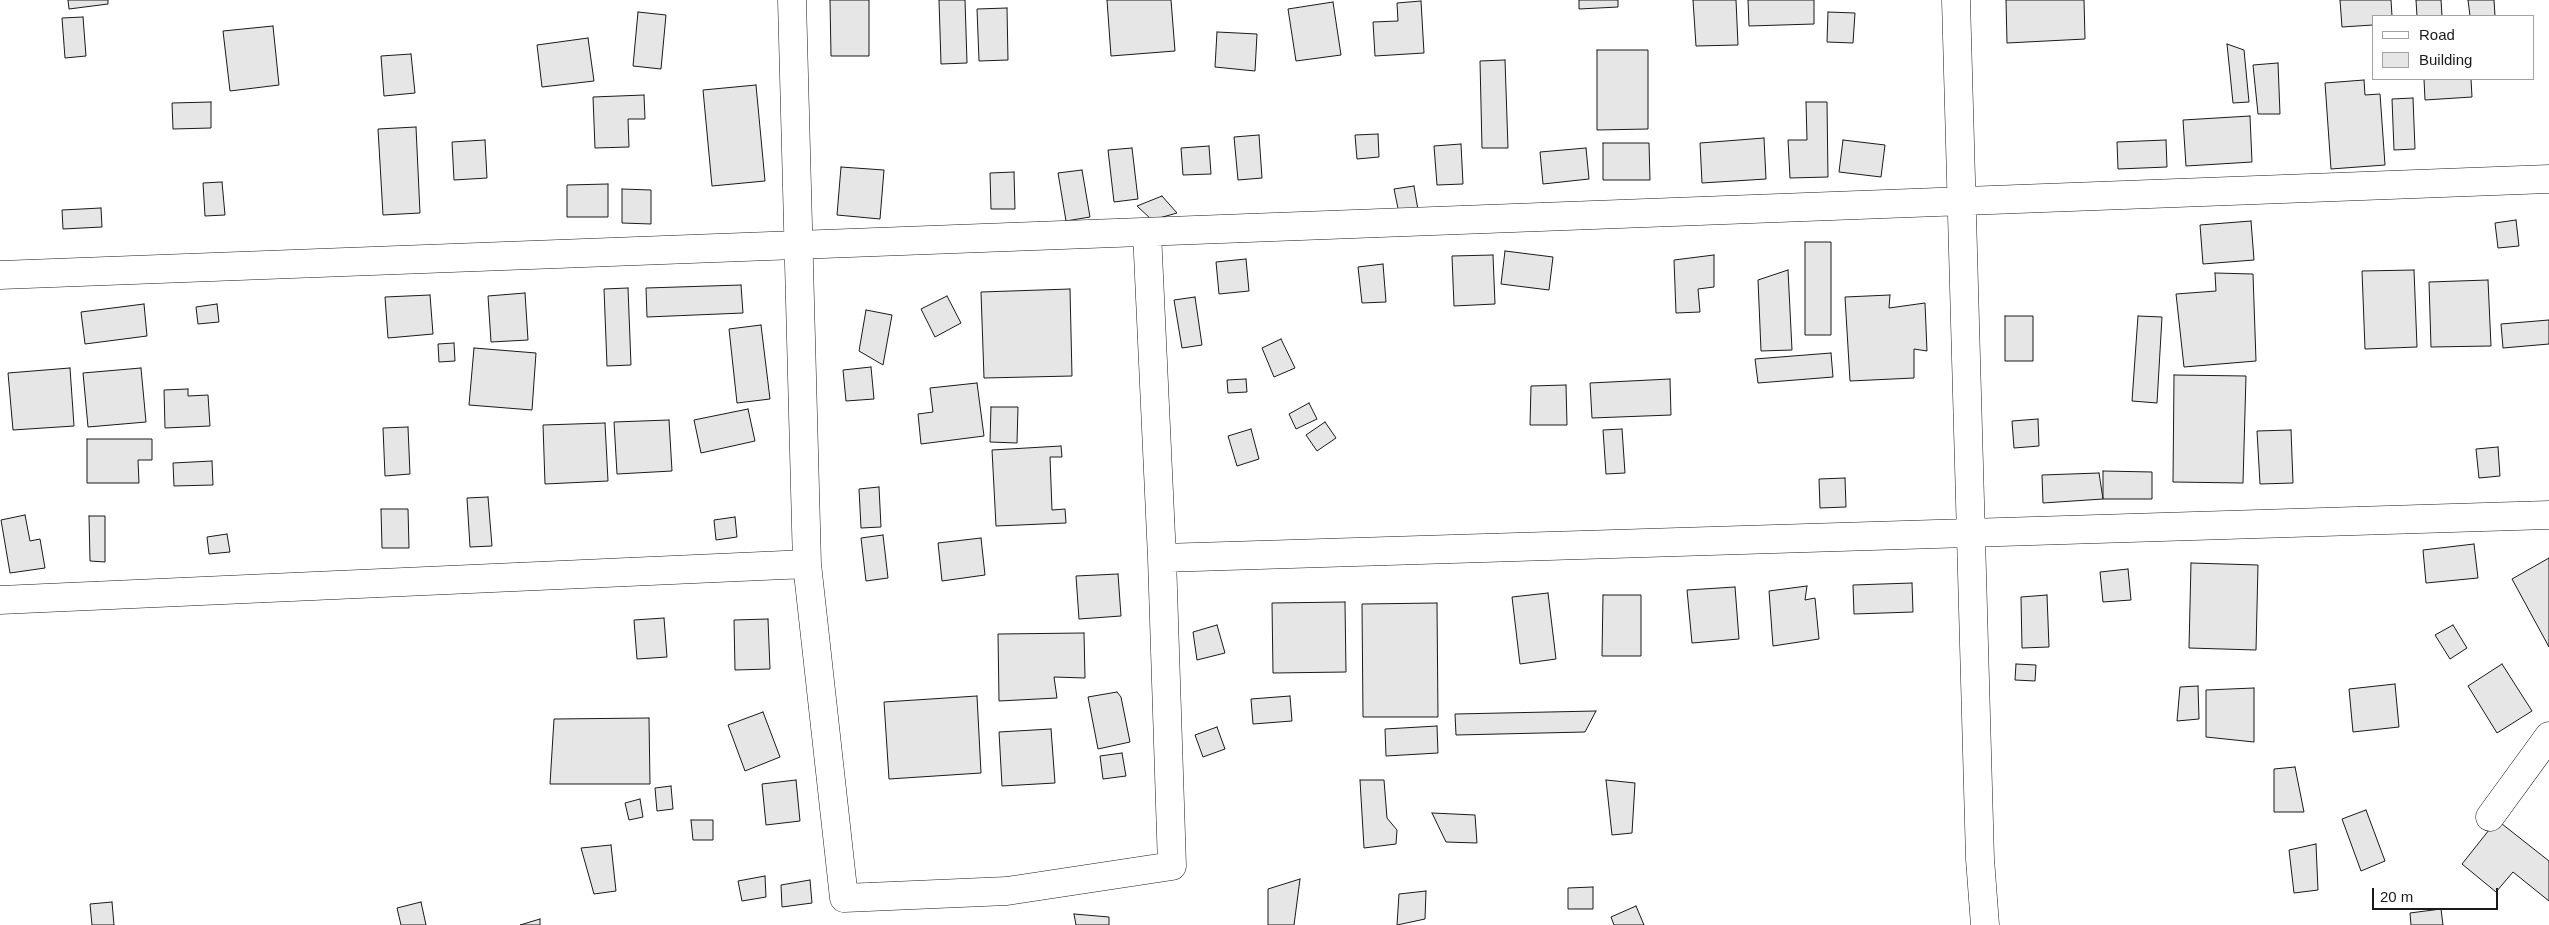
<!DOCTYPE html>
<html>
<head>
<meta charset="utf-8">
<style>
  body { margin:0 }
  #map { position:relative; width:2549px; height:925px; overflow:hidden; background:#fff; font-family:Arial,sans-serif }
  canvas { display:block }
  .legend { position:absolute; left:2372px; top:15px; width:162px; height:65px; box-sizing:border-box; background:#fff; border:1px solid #a3a3a3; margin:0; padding:6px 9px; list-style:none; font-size:15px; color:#1a1a1a }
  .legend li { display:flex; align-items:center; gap:10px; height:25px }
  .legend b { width:25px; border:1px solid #a3a3a3 }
  .scale { position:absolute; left:2372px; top:888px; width:126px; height:22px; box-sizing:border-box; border:2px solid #1a1a1a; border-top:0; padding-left:6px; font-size:15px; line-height:18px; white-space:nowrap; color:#1a1a1a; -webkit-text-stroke:4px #fff; paint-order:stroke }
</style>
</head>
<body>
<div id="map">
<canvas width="2549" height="925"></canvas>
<ul class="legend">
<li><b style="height:6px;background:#fff"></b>Road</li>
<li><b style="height:14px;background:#e6e6e6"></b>Building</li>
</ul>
<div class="scale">20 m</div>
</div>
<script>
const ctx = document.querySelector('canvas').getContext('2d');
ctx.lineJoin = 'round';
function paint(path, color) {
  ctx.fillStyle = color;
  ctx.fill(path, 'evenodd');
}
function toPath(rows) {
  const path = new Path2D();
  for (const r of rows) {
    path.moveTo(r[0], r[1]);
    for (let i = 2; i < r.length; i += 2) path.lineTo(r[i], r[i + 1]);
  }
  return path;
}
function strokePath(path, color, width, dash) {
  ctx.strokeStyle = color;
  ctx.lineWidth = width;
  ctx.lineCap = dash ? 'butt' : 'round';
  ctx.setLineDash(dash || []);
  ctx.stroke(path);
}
const building = toPath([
  [68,0,108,0,108,4,69,9,68,0],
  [830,0,869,0,869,56,831,56,830,0],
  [939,0,965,0,967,63,941,64,939,0],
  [1107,0,1171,0,1175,51,1111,56,1107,0],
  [1579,0,1618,0,1618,7,1579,9,1579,0],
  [1693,0,1736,0,1738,45,1696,46,1693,0],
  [1748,0,1814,0,1814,24,1749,26,1748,0],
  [2006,0,2084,0,2085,39,2007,43,2006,0],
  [2340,0,2391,0,2392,16,2373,16,2373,25,2342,27,2340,0],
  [2416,0,2441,0,2442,16,2417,16,2416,0],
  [2468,0,2494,0,2495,16,2470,16,2468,0],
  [1421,1,1424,53,1375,56,1373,22,1398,21,1397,3,1421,1],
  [1333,2,1341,55,1296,61,1288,9,1333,2],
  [1007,8,1008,60,979,61,977,9,1007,8],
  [638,12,666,15,661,69,633,66,638,12],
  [1828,12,1855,13,1853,43,1827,42,1828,12],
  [83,17,86,56,65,58,62,18,83,17],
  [273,26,279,85,230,91,223,31,273,26],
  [1217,32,1257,34,1255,71,1215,67,1217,32],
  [588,38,594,81,542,87,537,45,588,38],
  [2227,44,2244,50,2249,102,2233,103,2227,44],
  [1597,50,1648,50,1648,129,1597,130,1597,50],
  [411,54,415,93,384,96,381,56,411,54],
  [1505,60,1508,148,1482,148,1480,61,1505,60],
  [2278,63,2280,114,2258,114,2253,65,2278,63],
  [2424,79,2471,79,2472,97,2425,100,2424,79],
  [2364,80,2365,95,2380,94,2385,165,2331,169,2325,83,2364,80],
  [756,85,765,181,712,186,703,90,756,85],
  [644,95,645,119,628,119,629,147,595,148,593,97,644,95],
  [2413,98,2415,149,2394,150,2392,99,2413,98],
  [211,102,211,128,173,129,172,103,211,102],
  [1806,102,1827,102,1828,177,1790,178,1788,140,1807,140,1806,102],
  [2250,116,2252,162,2186,166,2183,120,2250,116],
  [416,127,420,213,383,215,378,129,416,127],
  [1378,134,1379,157,1357,159,1355,135,1378,134],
  [1259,135,1262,178,1238,180,1234,137,1259,135],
  [1764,138,1766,179,1702,183,1700,143,1764,138],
  [485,140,487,178,454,180,452,142,485,140],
  [1843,140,1885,145,1881,177,1839,172,1843,140],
  [2166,140,2167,167,2118,169,2117,142,2166,140],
  [1603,143,1649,143,1650,180,1603,180,1603,143],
  [1461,144,1463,184,1437,185,1434,146,1461,144],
  [1209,146,1211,174,1183,175,1181,148,1209,146],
  [1132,148,1138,199,1114,202,1108,150,1132,148],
  [1586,148,1589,179,1543,184,1540,152,1586,148],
  [841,167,884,170,880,219,837,215,841,167],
  [1082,170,1090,217,1066,221,1058,173,1082,170],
  [1014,172,1015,209,991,209,990,173,1014,172],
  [222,182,225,215,205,216,203,183,222,182],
  [608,184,608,217,567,217,567,185,608,184],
  [1414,186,1418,210,1399,213,1394,189,1414,186],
  [622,189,651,190,651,224,622,223,622,189],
  [1162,196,1177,213,1152,220,1137,206,1162,196],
  [101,208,102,227,63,229,62,210,101,208],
  [2516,220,2519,246,2498,248,2495,223,2516,220],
  [2251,221,2254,260,2203,264,2200,225,2251,221],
  [1805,242,1831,242,1831,335,1805,335,1805,242],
  [1505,251,1553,257,1549,290,1501,284,1505,251],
  [1493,255,1495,304,1454,306,1452,256,1493,255],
  [1714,255,1714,287,1698,289,1700,312,1676,313,1674,260,1714,255],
  [1246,259,1249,291,1219,294,1216,262,1246,259],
  [1383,264,1386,302,1362,303,1358,267,1383,264],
  [1788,270,1792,350,1761,351,1758,280,1788,270],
  [2414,270,2417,347,2365,349,2362,271,2414,270],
  [2215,273,2253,274,2256,361,2184,367,2176,294,2216,291,2215,273],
  [2488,280,2491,346,2431,347,2429,282,2488,280],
  [741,285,743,313,647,317,646,288,741,285],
  [628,288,631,365,607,366,604,289,628,288],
  [1070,289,1072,376,984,378,981,292,1070,289],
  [525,293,528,340,491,342,488,296,525,293],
  [430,295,433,334,388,338,385,297,430,295],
  [1890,295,1889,308,1925,303,1927,351,1914,349,1914,378,1850,381,1845,297,1890,295],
  [947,296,961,323,935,337,921,309,947,296],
  [1195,297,1202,345,1182,348,1174,300,1195,297],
  [144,304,147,336,85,344,81,312,144,304],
  [217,304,219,322,198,324,196,307,217,304],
  [866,310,892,315,883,365,859,351,866,310],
  [2005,316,2033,316,2033,361,2005,361,2005,316],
  [2138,316,2162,317,2157,403,2132,401,2138,316],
  [2549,320,2549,344,2503,348,2501,324,2549,320],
  [761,325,770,399,737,403,729,329,761,325],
  [1281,339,1295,368,1274,377,1262,348,1281,339],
  [454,343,455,361,439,362,438,344,454,343],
  [474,348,536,353,532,410,469,405,474,348],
  [1831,353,1833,377,1758,383,1755,359,1831,353],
  [871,367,874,399,846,401,843,370,871,367],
  [70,368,74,426,13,430,8,373,70,368],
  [141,368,146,422,88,427,83,373,141,368],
  [2174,375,2246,376,2243,483,2173,482,2174,375],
  [1246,379,1247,392,1228,393,1227,380,1246,379],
  [1670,379,1671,415,1592,418,1590,383,1670,379],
  [977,383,984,436,921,444,918,414,933,412,930,388,977,383],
  [1566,385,1567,425,1530,425,1531,386,1566,385],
  [188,389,188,396,208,395,210,426,165,428,164,390,188,389],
  [1309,403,1317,419,1296,429,1289,414,1309,403],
  [991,407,1018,407,1017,443,990,442,991,407],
  [748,409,755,441,701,453,694,420,748,409],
  [2038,419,2039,446,2014,448,2012,421,2038,419],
  [669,420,672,471,617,474,614,422,669,420],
  [1325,422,1336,438,1317,451,1306,435,1325,422],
  [605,423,608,481,545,484,543,425,605,423],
  [408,427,410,474,385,476,383,428,408,427],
  [1251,429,1259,459,1237,466,1228,436,1251,429],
  [1622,429,1625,473,1606,474,1603,430,1622,429],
  [2291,430,2293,483,2260,484,2257,431,2291,430],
  [87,439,152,439,152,460,138,460,139,483,87,483,87,439],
  [1061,446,1062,457,1050,457,1052,510,1065,509,1066,523,996,526,992,450,1061,446],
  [2498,447,2500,476,2479,478,2476,449,2498,447],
  [212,461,213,485,174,486,173,463,212,461],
  [2103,471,2152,472,2152,499,2103,499,2103,471],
  [2099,473,2103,499,2043,503,2042,475,2099,473],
  [1845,478,1846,507,1820,508,1819,479,1845,478],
  [879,487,881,527,861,528,859,489,879,487],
  [488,497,492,546,470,547,467,498,488,497],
  [381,509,408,509,409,548,382,548,381,509],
  [25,515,30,541,40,539,45,568,10,573,1,520,25,515],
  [89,516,105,516,105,562,90,561,89,516],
  [735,517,737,537,716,540,714,520,735,517],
  [227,534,230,552,209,554,207,537,227,534],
  [883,535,888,578,866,581,861,538,883,535],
  [981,538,985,575,942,581,938,543,981,538],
  [2474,544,2478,578,2426,583,2423,550,2474,544],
  [2549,558,2549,647,2512,579,2549,558],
  [2191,563,2258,565,2256,650,2189,648,2191,563],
  [2128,569,2131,600,2103,602,2100,572,2128,569],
  [1118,574,1121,616,1079,619,1076,576,1118,574],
  [1912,583,1913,612,1854,614,1853,585,1912,583],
  [1807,586,1805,600,1815,598,1819,639,1773,646,1769,591,1807,586],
  [1735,587,1739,639,1692,643,1687,590,1735,587],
  [1548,593,1556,659,1520,664,1512,597,1548,593],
  [1603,595,1641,595,1641,656,1602,656,1603,595],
  [2047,595,2049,647,2022,648,2021,597,2047,595],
  [1345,602,1346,672,1273,673,1272,603,1345,602],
  [1437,603,1438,717,1363,717,1362,604,1437,603],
  [664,618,667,657,637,659,634,620,664,618],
  [768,619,770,669,735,670,734,620,768,619],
  [1217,625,1225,653,1197,660,1193,632,1217,625],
  [2453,625,2467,648,2450,659,2435,635,2453,625],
  [1084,633,1085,678,1054,677,1057,698,999,701,998,634,1084,633],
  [2016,664,2036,665,2035,681,2015,680,2016,664],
  [2502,664,2532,711,2497,733,2468,686,2502,664],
  [2395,684,2399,727,2353,732,2349,689,2395,684],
  [2198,686,2199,719,2177,721,2180,687,2198,686],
  [2254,688,2254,742,2206,737,2206,690,2254,688],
  [1117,692,1121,697,1130,742,1098,749,1088,697,1117,692],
  [977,696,981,773,889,779,884,702,977,696],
  [1290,696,1292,721,1253,724,1251,699,1290,696],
  [1596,711,1585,732,1456,735,1455,714,1596,711],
  [763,712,780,757,745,771,728,725,763,712],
  [649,718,650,784,550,784,554,719,649,718],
  [1437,726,1438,753,1386,756,1385,729,1437,726],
  [1217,727,1225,749,1203,757,1195,735,1217,727],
  [1051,729,1055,783,1002,786,999,732,1051,729],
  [1122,753,1126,776,1103,779,1100,756,1122,753],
  [2295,767,2304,812,2274,812,2274,769,2295,767],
  [796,780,800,821,766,825,762,784,796,780],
  [1360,780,1384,780,1387,818,1397,830,1396,844,1364,848,1360,780],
  [1606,780,1635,783,1632,833,1612,835,1606,780],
  [671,786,673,809,657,811,655,788,671,786],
  [640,799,643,817,629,820,625,803,640,799],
  [2366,810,2385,861,2361,871,2342,819,2366,810],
  [1432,813,1475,815,1477,843,1446,842,1432,813],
  [691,820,713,820,713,840,693,840,691,820],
  [2497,820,2549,861,2549,901,2513,872,2496,892,2462,864,2497,820],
  [2316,844,2318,890,2294,893,2289,850,2316,844],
  [611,845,616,891,594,894,581,848,611,845],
  [765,876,766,897,742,901,738,881,765,876],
  [1300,879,1294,925,1268,925,1268,889,1300,879],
  [810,880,812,903,782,907,781,885,810,880],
  [1593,887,1593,909,1568,909,1568,888,1593,887],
  [1426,891,1425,919,1397,925,1399,894,1426,891],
  [112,902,114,925,92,925,90,904,112,902],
  [421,902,426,925,401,925,397,908,421,902],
  [1636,906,1644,925,1614,925,1611,917,1636,906],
  [2441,909,2443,925,2411,925,2410,913,2441,909],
  [1074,914,1109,917,1109,925,1076,925,1074,914],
  [540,919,540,925,520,925,540,919]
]);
const street = toPath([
  [792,0,807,564,844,898,1007,891,1172,866,1162,558,1147,232],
  [1956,0,1980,859,1985,925],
  [0,275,2549,179],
  [1162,558,2549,515],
  [0,600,807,564],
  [2490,817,2549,736]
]);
paint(building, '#e6e6e6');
strokePath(building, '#1a1a1a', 1);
strokePath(street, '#1a1a1a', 29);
strokePath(street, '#fff', 28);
</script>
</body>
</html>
